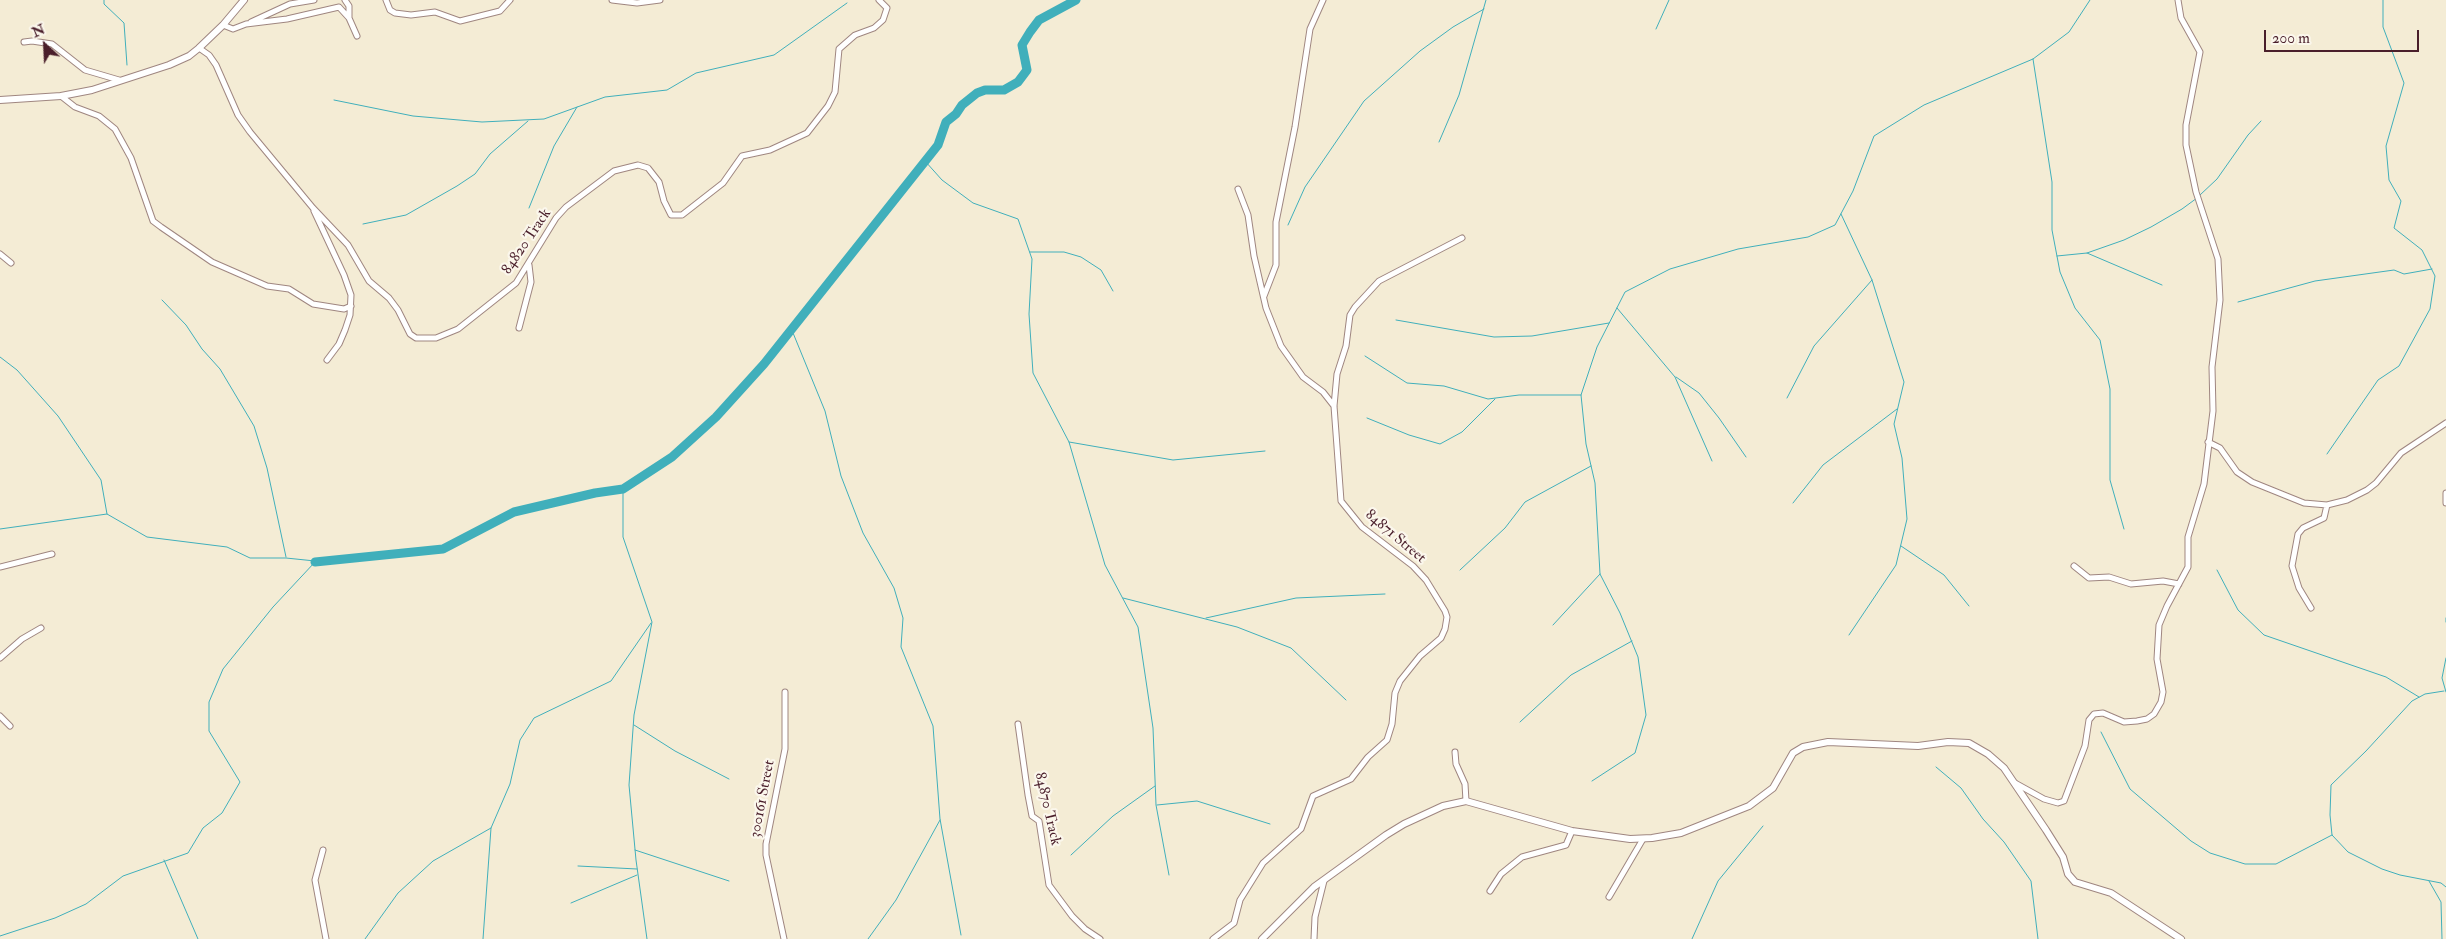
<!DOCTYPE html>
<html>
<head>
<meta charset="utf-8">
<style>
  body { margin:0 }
  #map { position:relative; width:2446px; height:939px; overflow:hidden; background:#f4ecd5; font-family:"IM FELL Double Pica",serif }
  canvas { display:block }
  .north { position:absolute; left:20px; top:20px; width:50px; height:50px; -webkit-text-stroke:4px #fbf7ec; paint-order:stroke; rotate:335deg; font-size:14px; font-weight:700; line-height:20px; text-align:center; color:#4a1f2b }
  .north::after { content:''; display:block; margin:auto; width:18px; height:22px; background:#4a1f2b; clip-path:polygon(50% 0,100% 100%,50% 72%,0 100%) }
  .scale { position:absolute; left:2264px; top:30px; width:155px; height:22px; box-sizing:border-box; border:2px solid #4a1f2b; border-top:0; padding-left:6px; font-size:15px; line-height:18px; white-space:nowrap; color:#4a1f2b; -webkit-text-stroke:4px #fbf7ec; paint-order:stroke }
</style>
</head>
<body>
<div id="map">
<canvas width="2446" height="939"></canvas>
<div class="north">N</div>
<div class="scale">200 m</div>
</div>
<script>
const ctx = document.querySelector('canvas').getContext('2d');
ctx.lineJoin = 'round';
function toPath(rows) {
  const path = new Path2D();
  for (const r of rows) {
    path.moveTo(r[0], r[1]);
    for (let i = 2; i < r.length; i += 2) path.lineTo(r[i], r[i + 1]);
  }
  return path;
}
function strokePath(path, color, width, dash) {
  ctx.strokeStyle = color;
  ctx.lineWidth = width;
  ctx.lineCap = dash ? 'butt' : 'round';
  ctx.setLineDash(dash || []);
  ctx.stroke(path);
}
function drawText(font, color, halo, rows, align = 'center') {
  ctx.font = font + ' "IM FELL Double Pica",serif';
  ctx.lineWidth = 4.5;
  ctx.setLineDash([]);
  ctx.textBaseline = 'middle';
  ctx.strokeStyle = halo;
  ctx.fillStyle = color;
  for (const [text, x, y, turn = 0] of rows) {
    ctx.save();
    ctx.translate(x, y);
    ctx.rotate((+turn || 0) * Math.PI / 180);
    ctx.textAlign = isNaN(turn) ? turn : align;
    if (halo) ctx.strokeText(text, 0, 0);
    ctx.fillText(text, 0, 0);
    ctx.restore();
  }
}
const stream = toPath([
  [104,0,104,4,124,23,127,65],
  [1656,29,1669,0],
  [2033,59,2052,182,2052,230,2060,272,2075,308,2100,340,2110,389,2110,480,2124,529],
  [334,100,413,116,482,122,544,119,605,97,667,90,696,73,774,55,847,3],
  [1439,142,1459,95,1486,0],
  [925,161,942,180,973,203,1018,219,1032,259,1029,314,1033,373,1069,442,1105,565,1138,627,1153,728,1156,805,1169,875],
  [2200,195,2217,179,2248,135,2261,121],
  [529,208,554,146,577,107],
  [1841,214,1872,280,1904,382,1894,424,1902,458,1907,519,1896,565,1849,635],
  [363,224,406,215,457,186,475,174,490,154,528,121],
  [1288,225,1305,187,1364,101,1420,51,1453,27,1484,9],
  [1030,252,1064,252,1081,257,1101,270,1113,291],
  [2087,253,2124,240,2151,227,2182,209,2197,198],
  [2057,256,2087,253,2162,285],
  [162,300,186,325,202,349,220,369,254,426,267,468,286,557],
  [2238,302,2315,281,2394,270,2404,274,2432,269],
  [1617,308,1675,377,1712,461],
  [1396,320,1494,337,1532,336,1609,323],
  [791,328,825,411,841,476,863,533,894,588,903,618,901,647,933,726,940,819,961,935],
  [1365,356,1407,383,1444,386,1488,399,1519,395,1581,395],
  [0,357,17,370,58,416,101,480,107,514],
  [1676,377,1699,393,1719,418,1746,457],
  [1787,398,1814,346,1872,280],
  [1367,418,1409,435,1440,444,1462,432,1495,399],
  [1069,442,1173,460,1265,451],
  [2327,454,2378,380,2399,366,2430,309,2435,276,2422,250,2394,228,2401,201,2389,180,2386,146,2404,83,2383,27,2383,0],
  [623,489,623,537,652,622,634,715,629,785,636,860,647,939],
  [1793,503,1823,465,1897,409],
  [0,529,107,514,147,537,227,547,250,558,286,558,315,561],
  [1901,546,1944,575,1969,606],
  [1460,570,1505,528,1525,502,1591,466],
  [2217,570,2238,610,2264,635,2386,677,2419,697],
  [1123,598,1237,627,1291,648,1346,700],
  [1206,618,1296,598,1385,594],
  [2446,618,2446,622],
  [1553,625,1600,574],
  [2446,658,2442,678,2446,692],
  [2444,691,2425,694,2412,701,2366,751,2331,785,2330,815,2332,835,2348,852,2382,869,2400,875,2441,883,2446,887],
  [1520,722,1571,675,1632,641],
  [634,725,675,751,729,779],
  [2101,732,2130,789,2191,841,2210,853,2245,864,2276,864,2332,835],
  [1936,767,1961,788,1983,819,2004,842,2031,881,2038,939],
  [1592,781,1635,753,1646,715,1638,657,1620,613,1600,574,1595,483,1586,444,1581,395,1597,347,1625,292,1670,269,1738,249,1808,237,1835,225,1853,191,1874,136,1924,105,2033,59,2069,32,2090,0],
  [1157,805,1197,801,1270,824],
  [635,850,729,881],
  [1071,855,1113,816,1155,786],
  [164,860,198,939],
  [578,866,637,869],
  [2429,881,2441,902,2442,939],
  [571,903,637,875],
  [0,936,55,918,86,904,123,876,188,853,203,828,222,813,240,782,209,731,209,702,223,669,273,607,315,562],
  [365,939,398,893,433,861,491,828],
  [483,939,491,828,510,784,520,740,534,718,611,681,651,623],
  [868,939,896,900,940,820],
  [1692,939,1718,881,1763,826]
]);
const river = toPath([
  [315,562,443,549,514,512,595,493,623,489,672,457,716,417,764,364,938,145,946,122,956,114,962,105,977,93,985,90,1004,90,1018,82,1027,70,1022,45,1030,32,1039,20,1076,0]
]);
const minor = toPath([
  [345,0,349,6,349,17],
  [386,0,390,10,395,13,411,15,435,12,460,21,500,11,510,0],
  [612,0,637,3,660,0],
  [251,22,290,4,314,0],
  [223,25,233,29,246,24,287,19,339,7,349,18,357,36],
  [24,42,32,41,52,44,85,70,119,80],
  [199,48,209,55,216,65,238,115,250,132,313,208,348,245,369,281,389,298,398,310,410,334,416,338,436,338,458,329,516,283,556,218,566,207,614,171,638,165,648,168,659,182,664,201,671,215,682,215,723,183,742,156,770,150,807,133,828,106,835,92,839,49,855,35,874,28,883,20,887,8,879,0],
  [61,96,75,107,99,116,115,129,131,158,153,221,161,227,212,262,267,286,289,289,313,304,344,309,351,306],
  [1238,189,1248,215,1254,256,1266,308,1281,346,1303,377,1323,392,1334,406],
  [314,211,344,275,351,295,350,315,345,330,339,344,327,360],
  [0,254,11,263],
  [1264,296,1276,265,1276,222,1295,127,1310,29,1323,0],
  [519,328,531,282,529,265],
  [2208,442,2220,448,2237,472,2252,482,2304,503,2327,505,2347,500,2367,490,2376,483,2401,453,2446,423],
  [2446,503,2446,493],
  [2074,566,2089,578,2109,577,2131,584,2163,581,2179,584],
  [0,567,52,554],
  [2311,608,2299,588,2292,566,2298,534,2303,528,2324,518,2327,505],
  [0,658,22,639,41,628],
  [0,716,10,726],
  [1018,724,1028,795,1032,816,1039,821,1049,885,1072,916,1085,929,1100,939],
  [1455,752,1456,764,1465,784,1466,801],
  [2015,783,2044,799,2058,803,2064,801,2085,746,2089,720,2094,714,2103,713,2124,722,2137,721,2147,719,2154,714,2161,702,2163,692,2157,659,2159,625,2167,606,2188,567,2188,537,2204,484,2213,411,2212,367,2220,300,2218,259,2196,192,2186,145,2186,125,2200,52,2181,18,2178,0],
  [323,850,315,880,326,939],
  [1490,891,1501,874,1522,857,1566,845,1572,831],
  [1609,897,1643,839],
  [784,939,766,855,766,844,785,749,785,692],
  [1213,939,1234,923,1240,900,1263,863,1301,829,1313,796,1351,779,1368,757,1387,740,1392,724,1395,693,1400,681,1420,656,1441,638,1445,629,1447,617,1445,611,1426,580,1413,566,1362,527,1341,501,1334,406,1337,374,1346,346,1350,315,1355,307,1379,281,1462,238],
  [1314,939,1315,917,1324,881]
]);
const tertiary = toPath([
  [0,100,61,96,92,90,169,65,189,56,199,48,223,25,244,0],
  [1262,939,1314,887,1386,835,1404,824,1443,806,1466,801,1572,831,1630,839,1652,838,1681,833,1749,806,1773,788,1793,753,1803,747,1828,742,1918,746,1948,742,1969,743,1988,754,2004,768,2046,830,2063,857,2068,874,2075,882,2111,893,2181,939]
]);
const streetNames = [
  ["84820 Track",527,242,-56],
  ["84871 Street",1395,537,40],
  ["300161 Street",763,799,-79],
  ["84870 Track",1047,809,77]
];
strokePath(stream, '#40afbb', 1);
strokePath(river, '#40afbb', 9);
strokePath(minor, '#9f8680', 7);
strokePath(tertiary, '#9f8680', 8);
strokePath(minor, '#fff', 5);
strokePath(tertiary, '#fff', 6);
drawText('15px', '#4a1f2b', '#fbf7ec', streetNames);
</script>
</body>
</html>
